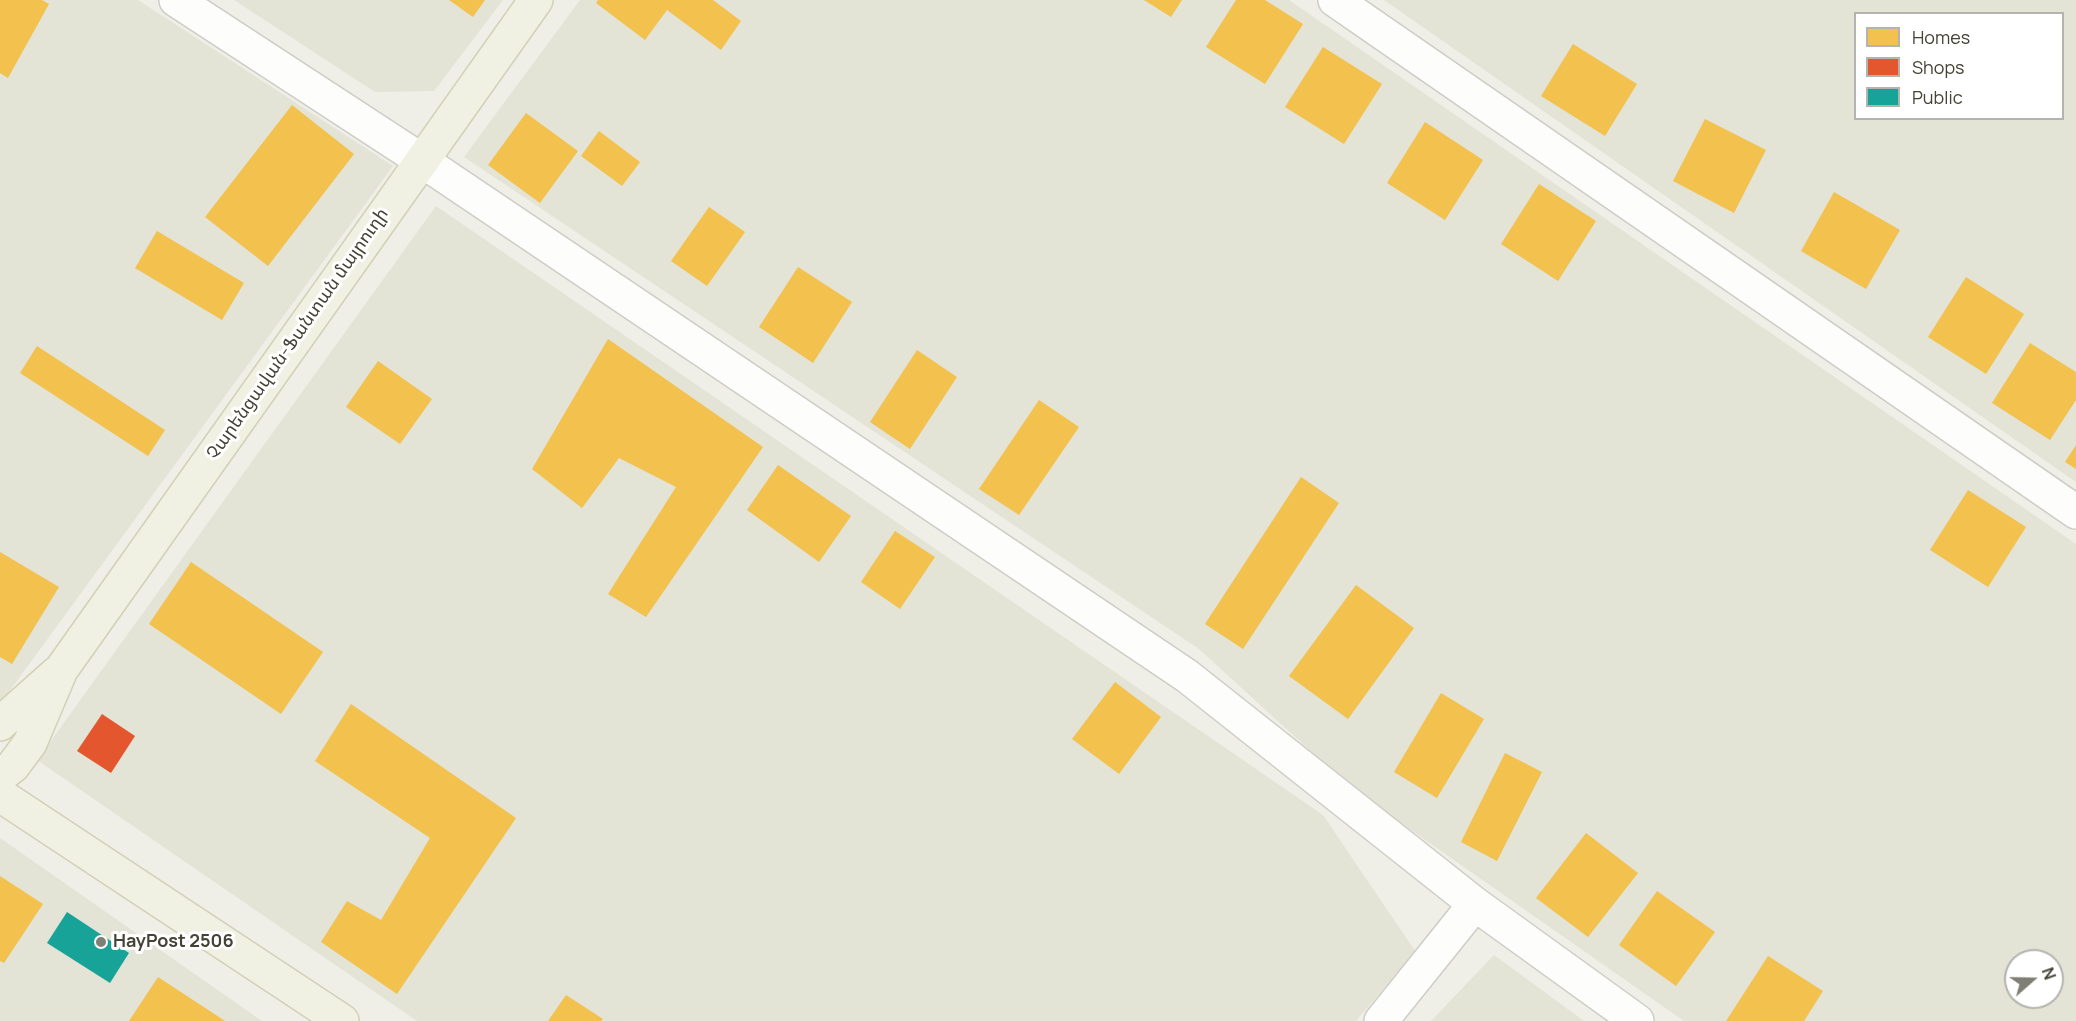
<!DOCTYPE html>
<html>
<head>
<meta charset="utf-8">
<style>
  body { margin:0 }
  #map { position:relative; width:2076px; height:1021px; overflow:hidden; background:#efefe8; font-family:Manrope,sans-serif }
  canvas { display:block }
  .legend { position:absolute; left:1854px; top:12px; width:210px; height:108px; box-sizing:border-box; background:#fff; border:2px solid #b4b4ae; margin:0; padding:8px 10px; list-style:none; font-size:18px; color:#444335 }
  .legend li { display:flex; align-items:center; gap:12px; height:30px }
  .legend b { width:30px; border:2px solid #b4b4ae }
  .north { position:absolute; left:2004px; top:949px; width:60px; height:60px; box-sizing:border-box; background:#fff; border:2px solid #b4b4ae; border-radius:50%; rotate:70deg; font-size:16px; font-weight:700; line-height:24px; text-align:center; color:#444335 }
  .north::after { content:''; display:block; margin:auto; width:21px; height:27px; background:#807f74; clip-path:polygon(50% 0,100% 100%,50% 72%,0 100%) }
</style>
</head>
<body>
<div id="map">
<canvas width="2076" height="1021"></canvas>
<ul class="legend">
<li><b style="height:16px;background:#f2c14e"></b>Homes</li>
<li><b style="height:16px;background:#e4572e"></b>Shops</li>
<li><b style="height:16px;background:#17a398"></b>Public</li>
</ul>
<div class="north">N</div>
</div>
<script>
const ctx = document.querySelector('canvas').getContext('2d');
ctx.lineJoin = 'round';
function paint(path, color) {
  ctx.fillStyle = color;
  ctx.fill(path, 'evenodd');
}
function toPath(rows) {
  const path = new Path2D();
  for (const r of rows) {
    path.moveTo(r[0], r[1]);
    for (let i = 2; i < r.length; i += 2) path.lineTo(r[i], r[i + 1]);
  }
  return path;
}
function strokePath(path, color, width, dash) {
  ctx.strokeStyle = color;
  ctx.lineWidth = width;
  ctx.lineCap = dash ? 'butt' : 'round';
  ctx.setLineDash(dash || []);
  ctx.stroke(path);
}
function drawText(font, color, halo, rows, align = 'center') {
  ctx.font = font + ' Manrope,"Noto Sans Armenian",sans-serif';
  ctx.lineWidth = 6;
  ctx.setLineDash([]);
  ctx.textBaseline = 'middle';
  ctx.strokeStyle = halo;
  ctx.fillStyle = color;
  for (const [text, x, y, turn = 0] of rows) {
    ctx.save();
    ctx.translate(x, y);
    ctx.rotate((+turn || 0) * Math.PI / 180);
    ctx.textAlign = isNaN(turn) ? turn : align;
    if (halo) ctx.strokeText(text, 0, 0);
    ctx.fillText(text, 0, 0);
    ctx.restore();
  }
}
const residential = toPath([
  [0,0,138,0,393,166,0,704],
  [234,0,503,0,434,91,375,92],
  [580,0,1289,0,2076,544,2076,1021,1684,1021,1351,788,1199,649,464,157],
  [2016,961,2052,961,2052,997,2016,997],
  [1384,0,2076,0,2076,482],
  [1856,14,2062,14,2062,118,1856,118],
  [436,206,1323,815,1415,951,1356,1021,417,1021,37,760],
  [0,838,262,1021,0,1021],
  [1494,955,1584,1021,1431,1021]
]);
const homes = toPath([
  [0,0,42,0,49,4,8,78,0,73],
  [449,0,485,0,473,17],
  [598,0,713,0,741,21,721,50,667,10,645,40,596,3],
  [1144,0,1182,0,1171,17],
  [1236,0,1265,0,1303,24,1265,84,1206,47],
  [1573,44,1637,84,1605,136,1541,96],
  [1323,47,1382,84,1344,144,1285,107],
  [292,105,354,154,268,266,205,217],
  [526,113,578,151,540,203,488,165],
  [1705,119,1766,150,1734,213,1673,181],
  [1425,122,1483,160,1445,220,1387,183],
  [599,131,640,162,622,186,581,156],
  [1539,184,1596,221,1558,281,1501,244],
  [1834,192,1900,230,1866,289,1801,251],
  [709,207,745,232,707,286,671,261],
  [157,231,244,283,222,320,135,268],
  [798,267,852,302,813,363,759,327],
  [1966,277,2024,314,1986,374,1928,337],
  [608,339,763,447,646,617,608,594,676,487,619,458,582,508,532,469],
  [2030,343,2076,372,2076,400,2050,440,1992,403],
  [37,346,165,430,148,456,20,373],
  [917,350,957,377,910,449,870,422],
  [378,361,432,399,400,444,346,407],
  [1039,400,1079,427,1019,515,979,489],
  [2076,445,2076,469,2065,462],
  [778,465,851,516,819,562,747,510],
  [1301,477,1339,503,1243,649,1205,624],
  [1968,490,2026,527,1988,587,1930,550],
  [895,531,935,557,900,609,861,582],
  [0,552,59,587,12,664,0,657],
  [191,562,323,652,281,714,149,624],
  [1356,585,1414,628,1348,719,1289,676],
  [1115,682,1161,717,1119,774,1072,739],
  [1441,693,1484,719,1437,798,1394,772],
  [351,704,516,818,397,994,321,942,347,901,381,920,430,838,315,761],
  [1505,753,1542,772,1497,861,1461,842],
  [1586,833,1638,873,1588,937,1536,898],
  [0,876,43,904,4,963,0,961],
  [1657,891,1715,932,1676,986,1619,945],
  [1768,956,1823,991,1804,1021,1726,1021],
  [158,977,225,1021,129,1021],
  [566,995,603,1019,601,1021,548,1021]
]);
const shops = toPath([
  [102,714,135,736,111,773,77,751]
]);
const public = toPath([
  [67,912,129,953,110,983,47,943]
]);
const minor = toPath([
  [176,0,421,160,1187,676,1475,904,1637,1021],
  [1335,0,2076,512],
  [1381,1021,1475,904]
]);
const major = toPath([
  [0,724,57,673],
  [0,776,13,766,30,743,61,670,536,0],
  [0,795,342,1021]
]);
const markers = [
  [101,942,6,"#807f74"]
];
const streetNames = [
  ["Չարենցավան-Ֆանտան մայրուղի",298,334,-55]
];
const poiNames = [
  ["HayPost 2506",113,942]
];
paint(residential, '#e3e3d6');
paint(homes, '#f2c14e');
paint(shops, '#e4572e');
paint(public, '#17a398');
strokePath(minor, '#cdcdc6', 36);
strokePath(major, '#d1d1b6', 36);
strokePath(minor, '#fdfdfc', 33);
strokePath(major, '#f0f0e3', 33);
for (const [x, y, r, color] of markers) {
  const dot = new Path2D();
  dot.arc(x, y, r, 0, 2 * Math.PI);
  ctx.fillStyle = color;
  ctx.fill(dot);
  strokePath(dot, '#fff', 2);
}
drawText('18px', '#444335', '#fff', streetNames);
drawText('bold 18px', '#444335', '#fff', poiNames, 'left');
</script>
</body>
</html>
